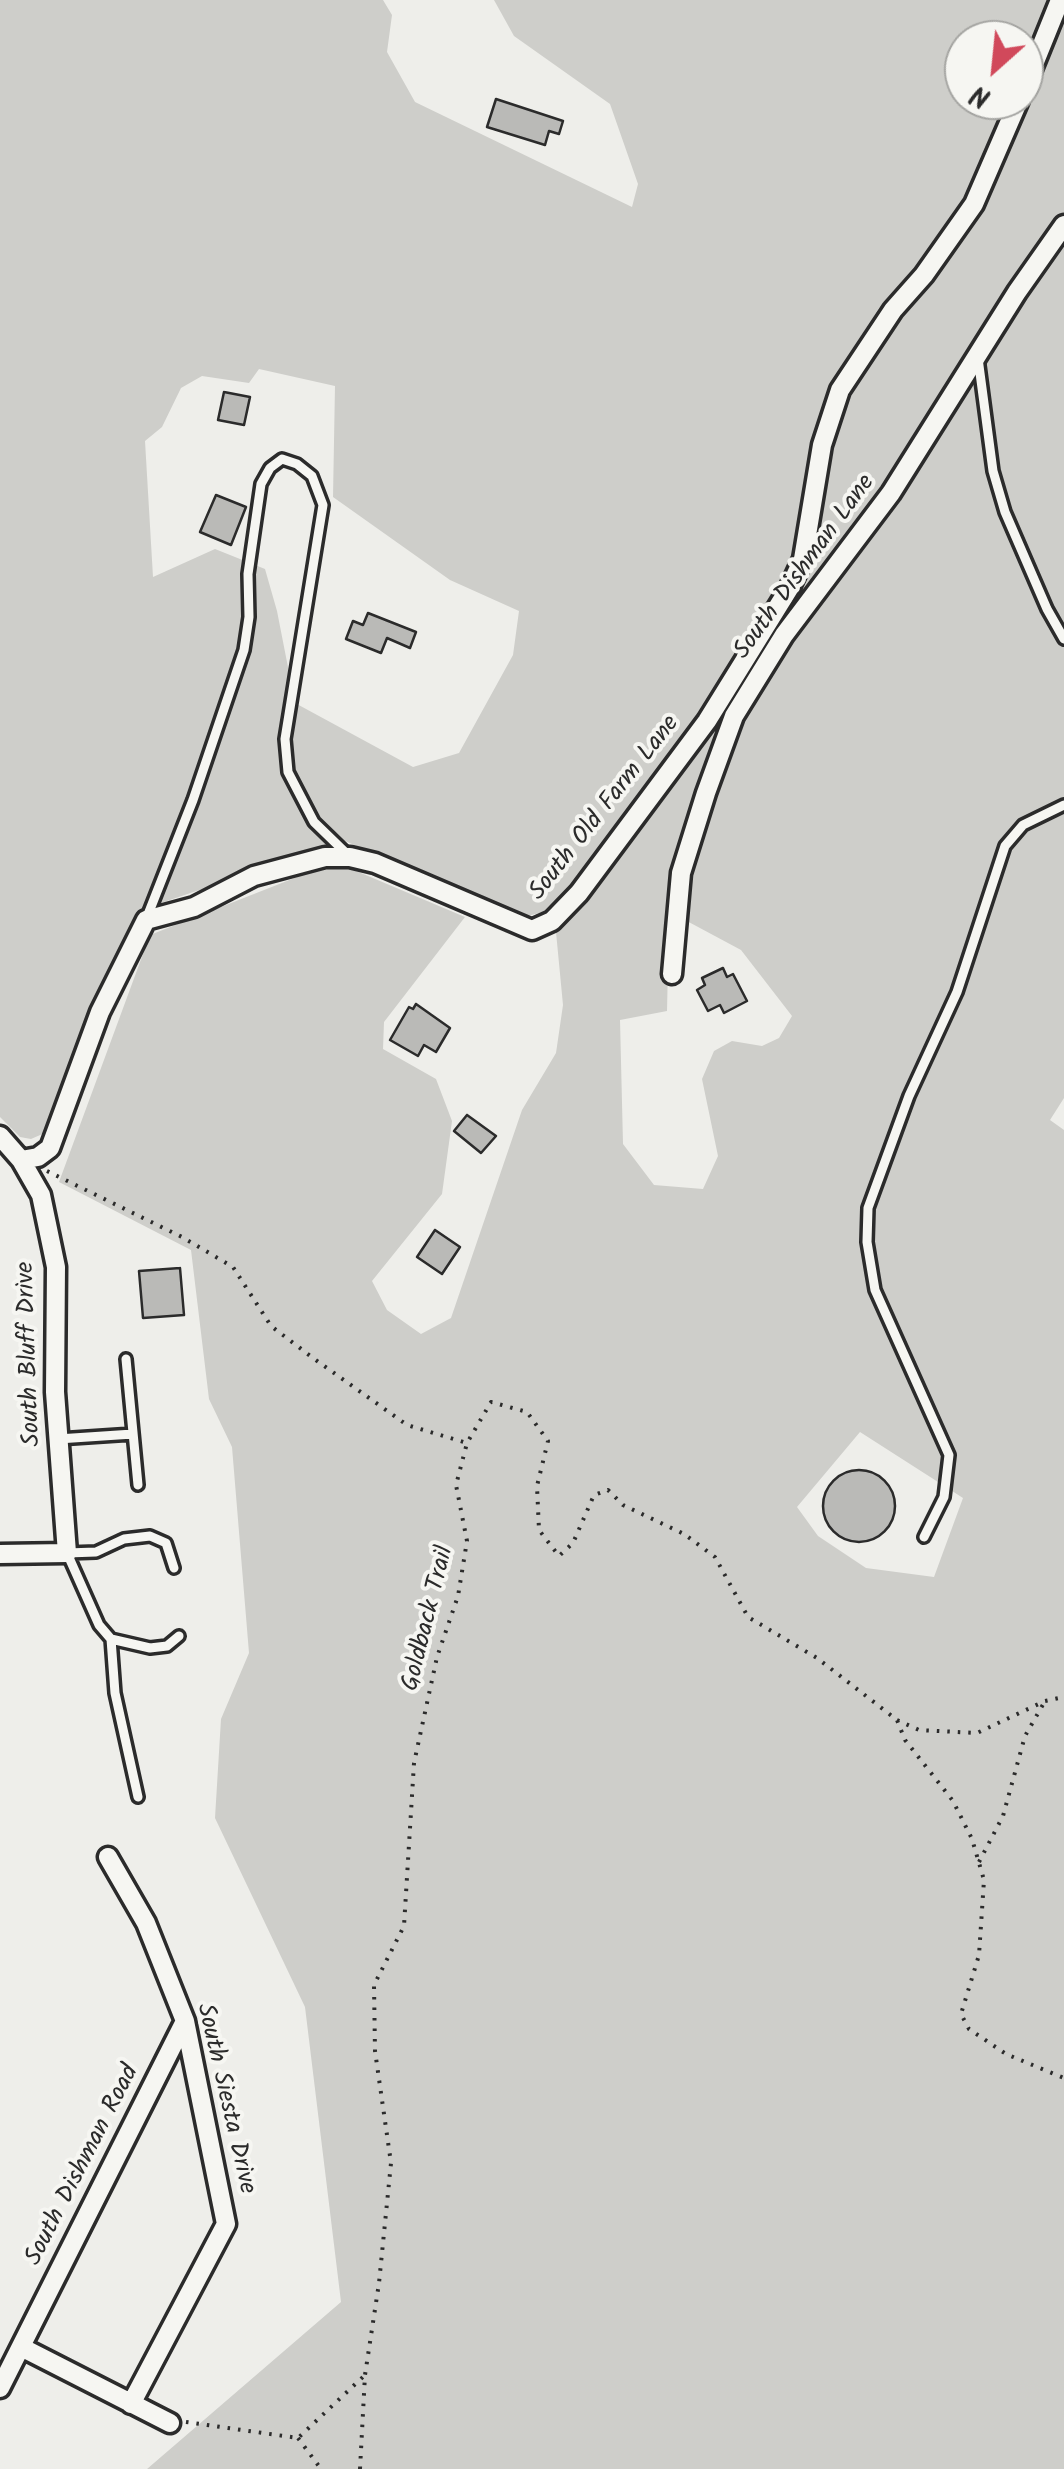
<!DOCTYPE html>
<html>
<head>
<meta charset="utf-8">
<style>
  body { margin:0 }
  #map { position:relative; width:1064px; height:2469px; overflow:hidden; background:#eeeeea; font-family:Kalam,sans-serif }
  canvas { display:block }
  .north { position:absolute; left:944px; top:20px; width:100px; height:100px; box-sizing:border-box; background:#f6f6f2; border:2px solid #a5a5a2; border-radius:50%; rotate:207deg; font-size:28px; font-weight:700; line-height:40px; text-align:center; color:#2b2b2b }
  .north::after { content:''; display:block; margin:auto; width:35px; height:45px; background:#d1495b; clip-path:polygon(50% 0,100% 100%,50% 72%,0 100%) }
</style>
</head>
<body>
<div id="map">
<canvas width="1064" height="2469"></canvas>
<div class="north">N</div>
</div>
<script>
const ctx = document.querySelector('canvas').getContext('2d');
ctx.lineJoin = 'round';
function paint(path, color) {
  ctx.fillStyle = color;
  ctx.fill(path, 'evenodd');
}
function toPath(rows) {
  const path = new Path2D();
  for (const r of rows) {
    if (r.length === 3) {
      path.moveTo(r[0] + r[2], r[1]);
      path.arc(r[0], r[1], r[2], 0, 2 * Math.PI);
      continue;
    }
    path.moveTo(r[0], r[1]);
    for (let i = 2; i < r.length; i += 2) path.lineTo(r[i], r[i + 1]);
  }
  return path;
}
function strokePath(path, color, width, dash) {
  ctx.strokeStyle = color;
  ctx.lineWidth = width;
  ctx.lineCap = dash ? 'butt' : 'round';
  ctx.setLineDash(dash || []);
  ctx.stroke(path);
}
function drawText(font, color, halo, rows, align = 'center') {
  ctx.font = font + ' Kalam,sans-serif';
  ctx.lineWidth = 8;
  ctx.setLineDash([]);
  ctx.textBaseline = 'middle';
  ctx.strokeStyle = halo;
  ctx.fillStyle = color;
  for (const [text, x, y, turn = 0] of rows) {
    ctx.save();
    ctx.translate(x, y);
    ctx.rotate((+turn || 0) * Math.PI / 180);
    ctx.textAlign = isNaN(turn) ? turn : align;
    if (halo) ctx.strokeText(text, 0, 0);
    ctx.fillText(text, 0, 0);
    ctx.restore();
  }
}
const green = toPath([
  [0,0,383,0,392,15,387,52,415,102,632,207,638,184,610,104,514,36,494,0,1050,0,1024,64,1024,40,964,40,964,100,1009,100,975,185,920,268,879,308,835,376,815,437,797,558,782,587,714,699,573,889,544,912,523,917,345,841,143,909,84,1035,47,1132,31,1139,20,1137,0,1117],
  [259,369,335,386,333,497,450,580,519,611,513,655,459,753,413,767,295,703,277,611,265,569,215,549,153,577,145,441,162,427,181,388,202,376,249,383],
  [1064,15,1064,1098,1050,1120,1064,1130,1064,2469,147,2469,341,2302,305,2007,215,1818,221,1719,249,1653,232,1447,209,1399,191,1250,59,1182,150,935,335,862,465,917,384,1022,383,1049,436,1079,452,1121,442,1194,372,1281,387,1310,421,1334,451,1318,522,1110,556,1053,563,1005,556,932,713,723,811,557,839,425,858,379,898,318,939,273,990,193],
  [669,920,685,920,741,950,792,1016,779,1038,762,1046,732,1041,714,1051,702,1079,718,1156,703,1189,654,1185,623,1144,620,1020,667,1011],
  [860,1432,963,1498,934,1577,866,1568,818,1536,797,1507]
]);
const building = toPath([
  [496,99,563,121,559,134,549,131,545,145,487,127,496,99],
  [224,392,250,397,244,425,218,420,224,392],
  [216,495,246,507,231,545,200,532,216,495],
  [368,613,416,632,410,648,387,638,381,653,346,639,353,621,363,625,368,613],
  [723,968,727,977,733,974,747,1001,724,1013,720,1005,708,1011,697,990,705,985,702,978,723,968],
  [416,1004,450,1028,436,1052,424,1045,418,1056,390,1040,409,1007,413,1009,416,1004],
  [467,1115,496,1136,481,1153,454,1131,467,1115],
  [435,1230,460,1247,442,1274,417,1257,435,1230],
  [180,1268,184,1315,143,1318,139,1271,180,1268],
  [859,1506,36]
]);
const path = toPath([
  [47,1171,182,1237,233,1267,271,1326,313,1358,407,1425,467,1443],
  [897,1720,919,1730,977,1733,1045,1701,1064,1697],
  [979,1862,1003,1816,1025,1736,1045,1701],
  [186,2422,298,2438,365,2375],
  [298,2438,321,2469],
  [360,2469,365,2375,379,2283,391,2163,375,2051,374,1985,404,1926,414,1763,437,1657,458,1596,467,1541,456,1485,467,1443,491,1402,527,1412,548,1441,537,1486,539,1530,559,1556,573,1543,594,1495,608,1490,623,1505,684,1534,715,1557,748,1617,817,1658,897,1720,905,1740,953,1801,972,1839,984,1880,979,1955,961,2014,969,2029,1006,2054,1064,2078]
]);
const lane = toPath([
  [978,358,993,471,1005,512,1047,609,1064,639],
  [147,917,193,800,244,650,249,617,248,574,261,484,270,468,282,459,297,464,312,476,323,505,285,739,288,772,314,822,347,854],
  [126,1359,138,1485],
  [58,1439,133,1434],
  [924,1537,944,1497,949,1455,875,1290,867,1242,868,1208,909,1096,957,992,1005,846,1023,825,1064,805],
  [174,1568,166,1543,150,1536,124,1539,96,1552,67,1553,99,1625,111,1639,150,1648,167,1646,179,1636],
  [111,1639,115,1693,138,1797]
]);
const street = toPath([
  [1024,89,1060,0],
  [672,974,681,873,706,793,734,716,784,635,891,493,1017,292,1064,225],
  [0,1136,21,1160,41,1195,56,1267,55,1392,67,1553,0,1554],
  [21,1160,38,1157,50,1148,100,1012,146,920,194,907,254,876,325,857,350,857,375,863,532,930,552,921,579,893,707,721,790,587,803,559,822,445,840,390,893,310,924,275,974,204,1019,100],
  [108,1857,146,1923,185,2021,226,2224,131,2404],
  [21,2347,170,2423],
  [0,2388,185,2021]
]);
const streetNames = [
  ["South Dishman Lane",806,568,-54],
  ["South Old Farm Lane",606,809,-52],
  ["South Bluff Drive",31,1354,-92],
  ["Goldback Trail",430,1619,-76],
  ["South Siesta Drive",224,2099,77],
  ["South Dishman Road",84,2166,-63]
];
paint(green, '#cececa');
paint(building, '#babab7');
strokePath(building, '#2b2b2b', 2.5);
strokePath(lane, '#2b2b2b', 16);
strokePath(street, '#2b2b2b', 25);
strokePath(path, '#2b2b2b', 4, [2.5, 8]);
strokePath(lane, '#f6f6f2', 9);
strokePath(street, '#f6f6f2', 18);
drawText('25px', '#2b2b2b', '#f6f6f2', streetNames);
</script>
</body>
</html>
